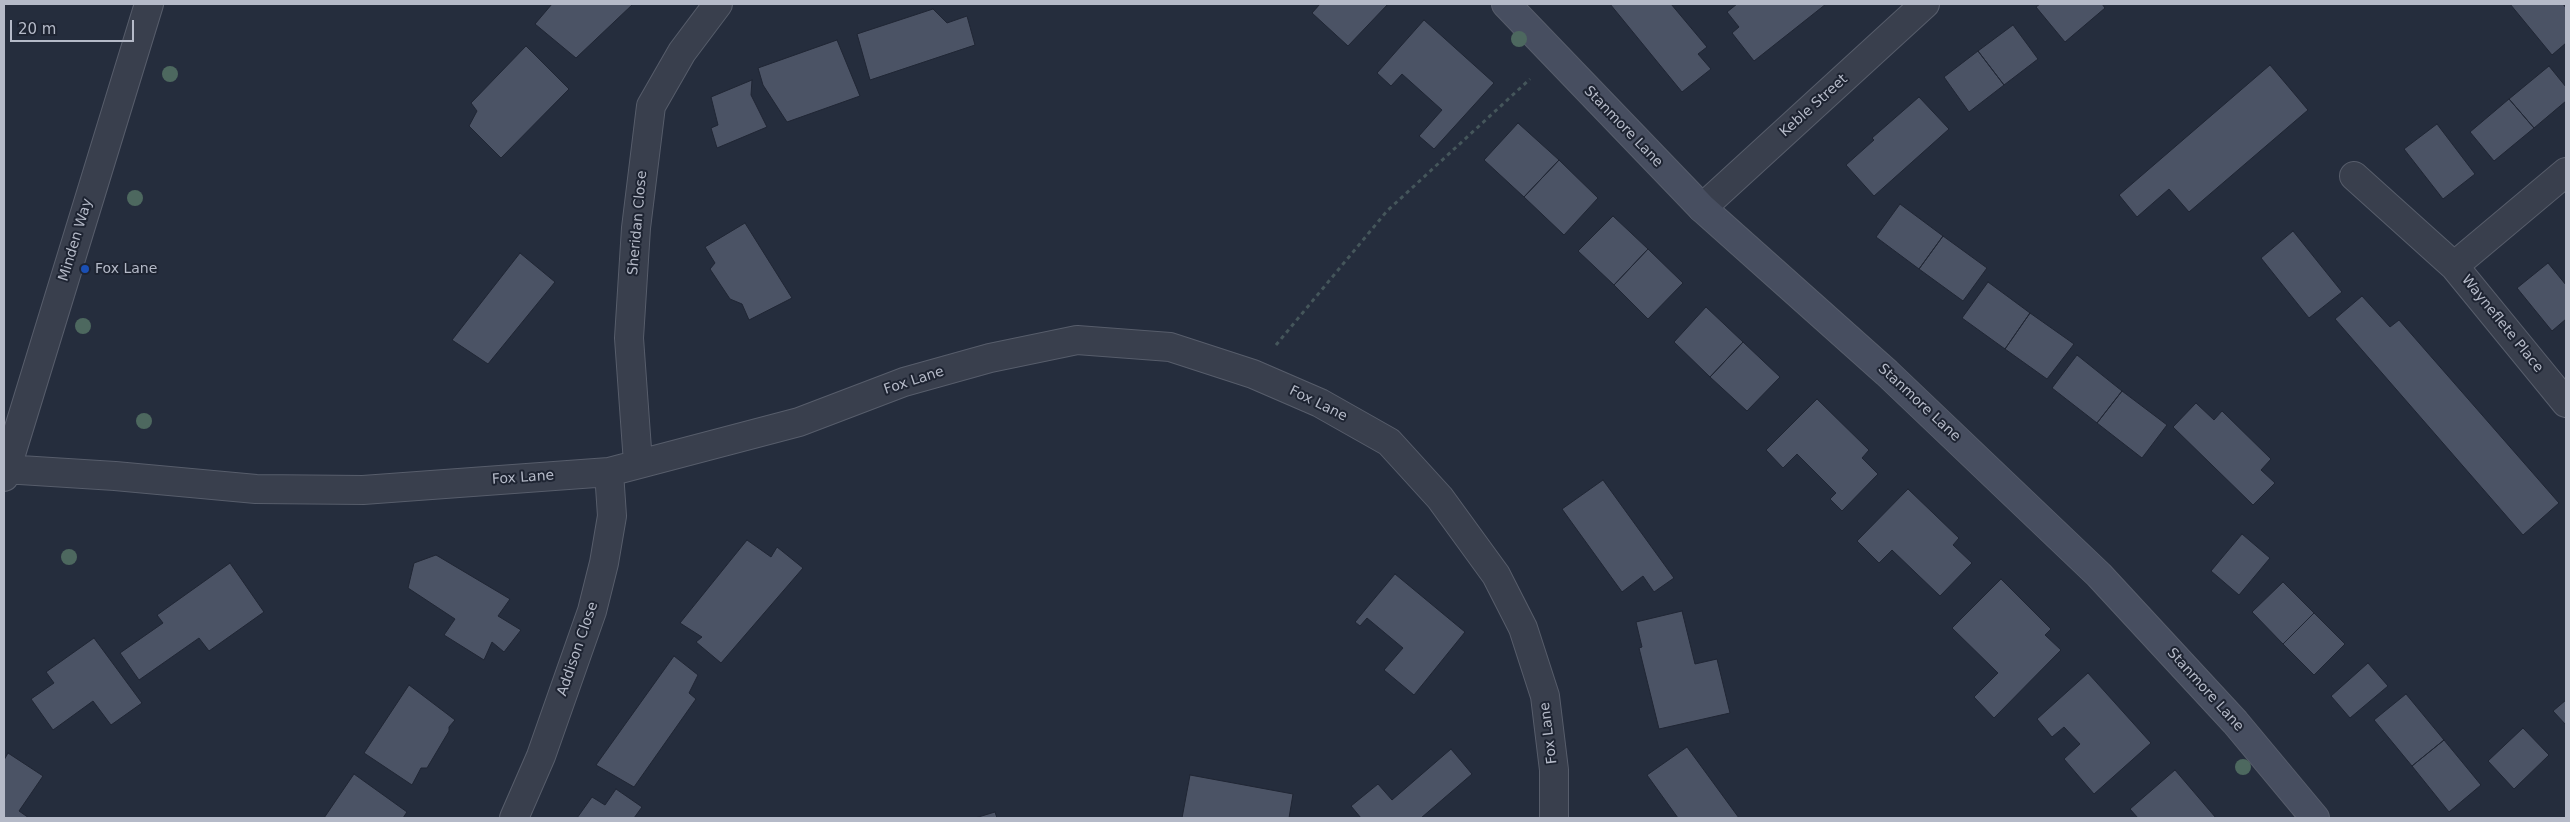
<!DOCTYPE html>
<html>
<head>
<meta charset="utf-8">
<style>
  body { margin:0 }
  #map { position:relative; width:2570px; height:822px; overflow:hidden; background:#252d3d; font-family:"DejaVu Sans",sans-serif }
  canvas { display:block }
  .frame { position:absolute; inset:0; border:5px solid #b5bac8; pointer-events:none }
  .scale { position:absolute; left:10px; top:20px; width:124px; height:22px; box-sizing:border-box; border:2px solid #b5bac8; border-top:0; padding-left:6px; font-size:15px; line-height:18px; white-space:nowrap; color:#b5bac8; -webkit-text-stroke:4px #1e2432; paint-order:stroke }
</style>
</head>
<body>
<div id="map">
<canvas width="2570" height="822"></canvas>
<div class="frame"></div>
<div class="scale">20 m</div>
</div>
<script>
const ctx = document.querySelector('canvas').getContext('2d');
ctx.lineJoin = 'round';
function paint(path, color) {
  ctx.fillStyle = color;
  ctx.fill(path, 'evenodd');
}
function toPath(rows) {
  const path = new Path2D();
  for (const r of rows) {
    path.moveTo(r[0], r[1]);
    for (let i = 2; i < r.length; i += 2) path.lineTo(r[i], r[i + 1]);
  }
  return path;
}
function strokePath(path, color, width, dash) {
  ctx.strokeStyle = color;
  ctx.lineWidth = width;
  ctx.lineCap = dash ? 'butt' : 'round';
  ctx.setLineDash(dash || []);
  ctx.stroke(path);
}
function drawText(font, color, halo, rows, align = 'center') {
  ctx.font = font + ' "DejaVu Sans",sans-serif';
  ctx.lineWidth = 4;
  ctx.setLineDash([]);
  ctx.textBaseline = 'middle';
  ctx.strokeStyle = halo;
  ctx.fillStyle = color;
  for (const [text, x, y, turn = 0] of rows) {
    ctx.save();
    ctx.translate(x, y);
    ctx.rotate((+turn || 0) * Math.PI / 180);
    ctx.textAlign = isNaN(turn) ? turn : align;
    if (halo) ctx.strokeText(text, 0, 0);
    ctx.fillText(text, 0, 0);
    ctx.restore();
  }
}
const building = toPath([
  [552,4,633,4,576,58,535,24,552,4],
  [1320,4,1388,4,1348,46,1312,13,1320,4],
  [1610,4,1671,4,1707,47,1698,54,1711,69,1682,92,1610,4],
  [1737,4,1826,4,1754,61,1732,33,1739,27,1727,12,1737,4],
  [2040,4,2102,4,2105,8,2065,42,2036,7,2040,4],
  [2510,4,2563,4,2566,8,2566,43,2552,55,2510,4],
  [933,9,947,23,967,16,975,45,870,80,857,34,933,9],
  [1424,20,1494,83,1434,149,1419,136,1442,110,1402,74,1391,86,1377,73,1424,20],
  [2013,25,2038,59,2004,85,1978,51,2013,25],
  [837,40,860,96,787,122,763,85,758,68,837,40],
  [526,46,569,89,501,158,469,126,477,111,471,103,526,46],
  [1978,51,2004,85,1969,112,1944,77,1978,51],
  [2270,65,2308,110,2189,212,2169,189,2137,217,2119,195,2270,65],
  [2549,66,2566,87,2566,101,2534,128,2509,99,2549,66],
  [752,80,751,95,767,127,717,148,711,128,718,125,711,97,752,80],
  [1919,97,1949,129,1874,196,1846,165,1874,140,1872,138,1919,97],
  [2509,99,2534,128,2494,161,2470,132,2509,99],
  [1518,123,1559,160,1524,197,1484,160,1518,123],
  [2437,124,2475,174,2443,199,2404,149,2437,124],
  [1559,160,1598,198,1564,235,1524,197,1559,160],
  [1900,204,1943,236,1919,269,1876,237,1900,204],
  [1613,216,1648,249,1614,285,1578,251,1613,216],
  [745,223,792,298,749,320,742,304,730,299,710,269,715,263,705,247,745,223],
  [2293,231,2342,292,2309,318,2261,258,2293,231],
  [1943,236,1987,268,1963,301,1919,269,1943,236],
  [1648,249,1683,283,1648,319,1614,285,1648,249],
  [520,253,555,282,488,364,452,340,520,253],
  [2548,263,2566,285,2566,319,2552,331,2517,288,2548,263],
  [1988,282,2030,313,2005,349,1962,318,1988,282],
  [2362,296,2390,327,2399,320,2559,503,2523,535,2335,319,2362,296],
  [1706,307,1743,342,1710,377,1674,342,1706,307],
  [2030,313,2074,344,2047,379,2005,349,2030,313],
  [1743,342,1780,377,1747,411,1710,377,1743,342],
  [2077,355,2122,391,2097,423,2052,388,2077,355],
  [2122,391,2167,425,2142,458,2097,423,2122,391],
  [1817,399,1869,450,1862,458,1878,474,1842,511,1830,499,1836,493,1797,454,1783,468,1766,450,1817,399],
  [2196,403,2214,420,2222,411,2271,459,2261,470,2275,483,2253,505,2173,427,2196,403],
  [1603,480,1674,578,1654,592,1643,576,1622,592,1562,509,1603,480],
  [1908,489,1959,538,1953,545,1972,563,1940,596,1892,550,1879,563,1857,541,1908,489],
  [2242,534,2270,558,2239,595,2211,571,2242,534],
  [747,540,771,557,777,547,803,568,721,663,696,642,702,637,680,623,747,540],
  [436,555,510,599,498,616,521,630,504,652,492,642,484,660,444,635,455,619,408,588,414,563,436,555],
  [230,563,264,612,209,651,199,638,139,680,120,653,163,623,157,615,230,563],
  [1395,574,1465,632,1414,695,1384,670,1403,648,1367,618,1360,626,1355,622,1395,574],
  [2001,579,2051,629,2045,635,2061,650,1994,718,1974,697,1998,673,1952,628,2001,579],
  [2283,582,2314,613,2283,644,2252,612,2283,582],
  [1682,611,1695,664,1717,659,1730,713,1659,729,1639,648,1642,647,1636,622,1682,611],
  [2314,613,2345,644,2314,675,2283,644,2314,613],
  [94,638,142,703,111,725,93,701,53,730,31,699,54,683,46,672,94,638],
  [674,656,698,675,689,693,696,699,634,787,596,765,674,656],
  [2368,663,2388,686,2350,718,2331,696,2368,663],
  [2088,673,2151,743,2094,794,2064,759,2080,744,2064,727,2052,737,2037,719,2088,673],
  [409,685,455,720,449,727,449,731,427,768,421,768,412,785,364,753,409,685],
  [2406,694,2444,740,2412,766,2374,720,2406,694],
  [2566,700,2566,725,2553,711,2566,700],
  [2523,728,2549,755,2514,789,2488,761,2523,728],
  [2444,740,2481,785,2449,812,2412,766,2444,740],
  [1687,747,1739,818,1678,818,1647,775,1687,747],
  [1451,749,1472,774,1421,818,1361,818,1351,806,1378,784,1392,800,1451,749],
  [8,753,43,776,19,811,29,818,4,818,4,760,8,753],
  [2175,770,2216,818,2138,818,2130,809,2175,770],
  [354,774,407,812,403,818,324,818,354,774],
  [1190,775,1293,794,1289,818,1182,818,1190,775],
  [616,789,642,807,634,818,577,818,592,797,605,805,616,789],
  [995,812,997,818,975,818,995,812]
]);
const path = toPath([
  [1276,345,1387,211,1530,79]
]);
const street = toPath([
  [2566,172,2454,266,2566,403],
  [2354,176,2454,266],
  [1702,208,1925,4],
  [638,463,629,338,636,228,651,106,682,52,718,4],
  [4,469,115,476,256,489,363,490,609,472,799,422,904,382,990,358,1077,340,1170,347,1253,374,1320,403,1389,442,1440,498,1496,575,1523,628,1545,696,1554,770,1554,818],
  [4,477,149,4],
  [514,818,541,756,592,611,604,563,612,516,609,472]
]);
const secondary = toPath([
  [1506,4,1702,208,1887,373,2099,575,2235,722,2315,818]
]);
const trees = [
  [1519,39],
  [170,74],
  [135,198],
  [83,326],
  [144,421],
  [69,557],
  [2243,767]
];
const markers = [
  [85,269,5,"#1a4fb4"]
];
const streetNames = [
  ["Keble Street",1814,106,-42],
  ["Stanmore Lane",1623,127,46],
  ["Sheridan Close",638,223,-85],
  ["Minden Way",76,240,-73],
  ["Wayneflete Place",2502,324,51],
  ["Fox Lane",914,381,-18],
  ["Stanmore Lane",1919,403,43],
  ["Fox Lane",1318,404,26],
  ["Fox Lane",523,478,-4],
  ["Addison Close",578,649,-71],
  ["Stanmore Lane",2205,690,48],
  ["Fox Lane",1549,733,-97]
];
const poiNames = [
  ["Fox Lane",95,269]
];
paint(building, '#4b5365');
strokePath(building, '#202634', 1);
strokePath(street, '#575d6b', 30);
strokePath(secondary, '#575d6b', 30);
strokePath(path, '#45565b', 3, [4, 4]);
strokePath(street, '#393f4d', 28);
strokePath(secondary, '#474e60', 28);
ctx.fillStyle = '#4d685f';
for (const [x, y] of trees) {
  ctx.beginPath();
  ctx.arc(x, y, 8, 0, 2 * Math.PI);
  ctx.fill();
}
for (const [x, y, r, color] of markers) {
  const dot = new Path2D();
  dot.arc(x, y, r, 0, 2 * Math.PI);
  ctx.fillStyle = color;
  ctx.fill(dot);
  strokePath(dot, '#1e2432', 2);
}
drawText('14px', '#b5bac8', '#1e2432', streetNames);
drawText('14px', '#b5bac8', '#1e2432', poiNames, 'left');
</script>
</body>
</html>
